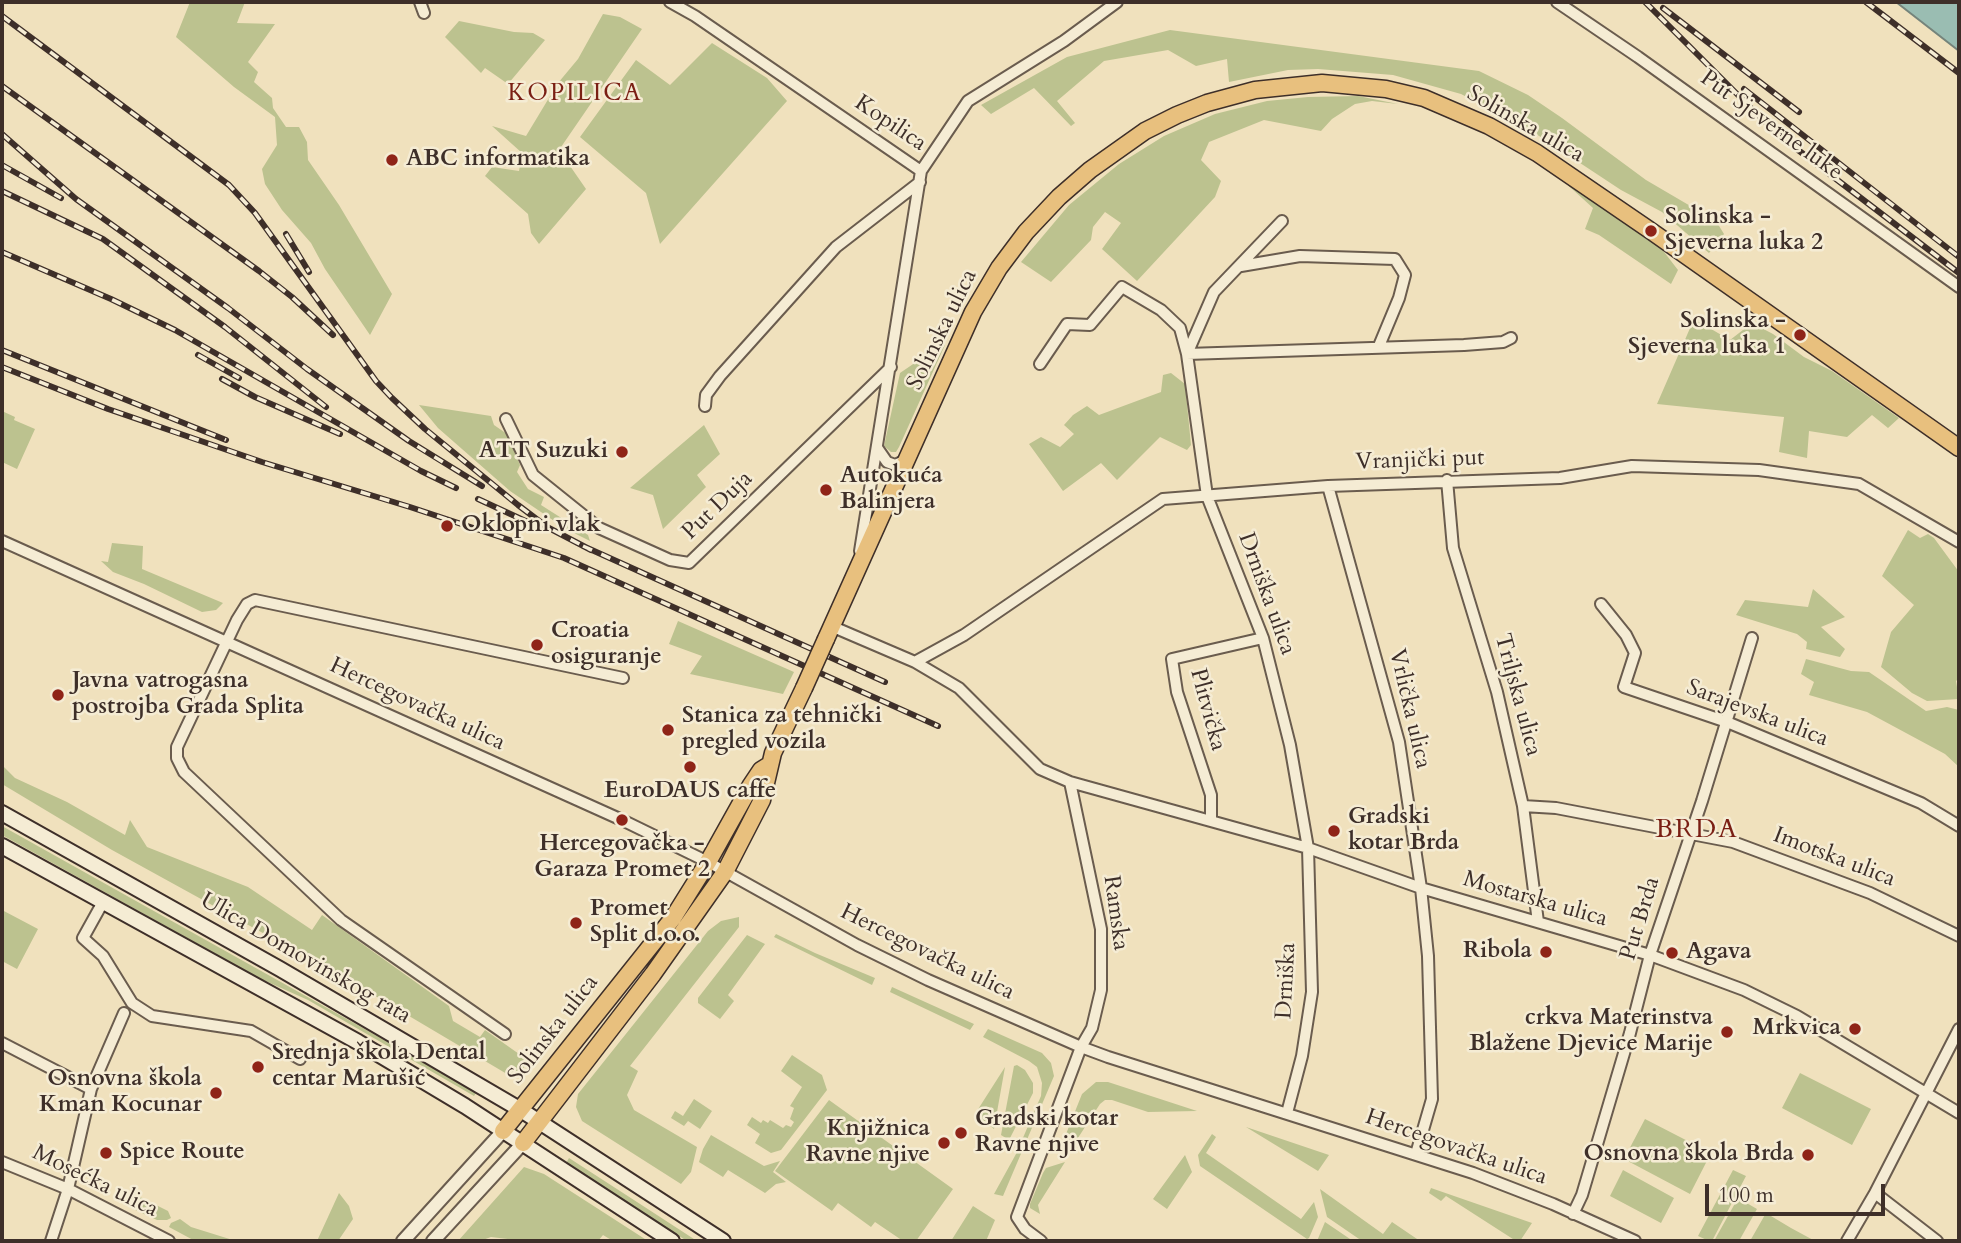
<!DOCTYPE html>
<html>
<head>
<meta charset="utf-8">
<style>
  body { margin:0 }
  #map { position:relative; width:1961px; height:1243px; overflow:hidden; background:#f0e1bd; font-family:Cardo,serif }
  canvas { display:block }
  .frame { position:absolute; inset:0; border:4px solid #3e2f29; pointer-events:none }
  .scale { position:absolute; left:1705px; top:1184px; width:180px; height:32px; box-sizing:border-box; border:4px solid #3e2f29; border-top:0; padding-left:9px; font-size:21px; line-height:24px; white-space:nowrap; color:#3e2f29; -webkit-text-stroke:5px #f5ecd4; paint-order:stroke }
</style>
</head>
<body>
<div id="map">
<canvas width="1961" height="1243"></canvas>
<div class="frame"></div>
<div class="scale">100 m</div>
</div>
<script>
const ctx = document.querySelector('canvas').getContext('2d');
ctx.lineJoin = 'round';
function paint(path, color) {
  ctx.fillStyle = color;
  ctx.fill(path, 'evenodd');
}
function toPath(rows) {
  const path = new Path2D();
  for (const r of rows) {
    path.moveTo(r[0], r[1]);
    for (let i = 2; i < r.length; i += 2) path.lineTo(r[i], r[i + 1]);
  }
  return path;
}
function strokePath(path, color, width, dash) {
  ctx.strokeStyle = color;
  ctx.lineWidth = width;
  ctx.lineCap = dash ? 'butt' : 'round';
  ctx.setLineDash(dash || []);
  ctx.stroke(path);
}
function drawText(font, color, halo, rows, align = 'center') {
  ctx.font = font + ' Cardo,serif';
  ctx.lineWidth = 5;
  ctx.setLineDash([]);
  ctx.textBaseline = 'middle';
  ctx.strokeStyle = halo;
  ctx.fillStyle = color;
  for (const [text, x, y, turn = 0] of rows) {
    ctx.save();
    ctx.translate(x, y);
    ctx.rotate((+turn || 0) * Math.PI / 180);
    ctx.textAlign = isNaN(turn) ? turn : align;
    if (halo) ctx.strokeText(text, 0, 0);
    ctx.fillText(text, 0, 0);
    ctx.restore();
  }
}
const green = toPath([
  [190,2,245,2,237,23,275,24,248,62,258,72,254,82,272,98,273,108,286,127,299,127,307,142,308,160,339,205,392,294,370,335,325,269,311,243,282,210,265,184,262,169,277,145,275,117,234,87,176,37],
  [603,14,620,17,642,29,559,150,586,189,539,244,531,233,528,214,485,176,492,167,519,171,522,153,492,126,526,136,558,83,578,59],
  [459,21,514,32,533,33,545,40,508,84,485,68,481,73,445,37],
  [1170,30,1479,71,1528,95,1562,118,1646,180,1716,221,1724,234,1709,253,1662,212,1621,190,1530,130,1461,94,1393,75,1318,69,1288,70,1229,82,1227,59,1196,66,1168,50,1104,61,1057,101,1075,123,1071,126,1034,88,991,114,981,105,1067,57],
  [712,43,767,78,787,101,660,244,646,193,580,137,636,60,670,85],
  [1358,96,1398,104,1372,101,1355,104,1332,119,1321,131,1264,120,1209,142,1201,160,1221,181,1215,197,1137,281,1102,249,1121,223,1105,212,1093,227,1091,240,1051,282,1021,262,1069,205,1119,164,1164,136,1215,114,1267,101,1308,97],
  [1560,178,1661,248,1678,270,1671,284,1599,235,1585,229,1593,208],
  [1694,319,1730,340,1752,323,1773,334,1804,357,1832,371,1899,418,1888,428,1872,415,1847,437,1809,431,1807,458,1779,452,1784,417,1657,404],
  [944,343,945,345,899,447,896,452,891,452,884,446,900,373],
  [1171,373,1185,384,1191,445,1187,450,1160,437,1117,480,1101,463,1063,491,1029,444,1041,437,1060,447,1074,434,1064,425,1073,415,1087,406,1099,415,1161,392,1163,375],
  [419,405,491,416,494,425,507,434,520,465,517,472,528,489,544,497,541,505,588,535,590,541,566,529,510,491,438,428],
  [2,411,15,417,14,420,35,429,17,469,2,462],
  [704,425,720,454,697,475,706,487,663,529,653,495,630,488],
  [1908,530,1920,538,1928,534,1934,538,1959,572,1959,678,1956,681,1959,699,1927,701,1912,693,1881,667,1891,632,1914,605,1882,576],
  [112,543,143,546,142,569,223,603,216,610,202,612,144,584,113,572,101,561,108,562],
  [1813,589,1845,617,1821,627,1845,649,1840,657,1806,649,1807,642,1797,634,1736,615,1745,600,1808,607],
  [678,621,794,672,783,694,690,674,702,656,669,644],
  [1806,659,1851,671,1869,672,1926,711,1947,707,1959,710,1959,767,1945,754,1867,712,1809,695,1814,682,1801,674],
  [2,765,15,778,67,802,125,835,130,820,147,847,248,887,312,930,322,915,449,1006,453,1021,480,1037,485,1030,529,1061,516,1077,512,1077,350,981,112,850,2,784],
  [2,826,363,1028,476,1093,474,1096,308,1000,261,979,2,835],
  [2,910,38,929,17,969,2,961],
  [739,917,739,927,630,1066,638,1071,627,1095,634,1110,697,1147,691,1172,681,1184,582,1121,576,1107,578,1094,708,931,721,921],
  [776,934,815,953,875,978,872,985,774,937],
  [747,935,765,944,728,995,734,1001,720,1019,698,1003,698,998],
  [892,987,974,1024,970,1030,890,992],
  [988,1029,1042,1053,1051,1063,1054,1076,1003,1196,994,1194,1016,1154,1041,1096,1042,1083,1037,1067,1029,1061,983,1037],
  [792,1055,822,1075,827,1090,781,1150,771,1153,755,1143,760,1134,747,1125,752,1117,761,1123,763,1120,768,1123,770,1120,783,1128,786,1125,791,1127,794,1122,790,1119,794,1108,790,1106,802,1087,781,1071],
  [1017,1065,1025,1070,1033,1083,1033,1093,1009,1140,1001,1135,1014,1066],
  [1005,1067,994,1129,975,1114],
  [1800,1073,1871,1109,1852,1145,1782,1108],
  [1096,1082,1108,1082,1197,1111,1148,1112,1112,1100,1105,1100,1100,1104,1074,1144,1068,1142,1066,1134,1082,1094],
  [694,1099,712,1111,700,1129,688,1121,684,1126,671,1118,675,1111,683,1116],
  [829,1100,953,1189,916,1241,903,1241,875,1222,871,1227,838,1203,832,1211,775,1171],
  [1645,1119,1711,1153,1690,1194,1624,1159],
  [1246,1127,1329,1155,1318,1171],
  [1212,1134,1216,1137,1206,1153,1301,1219,1314,1202,1318,1217,1309,1238,1307,1239,1200,1166,1198,1155],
  [711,1135,764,1166,780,1161,773,1172,786,1182,776,1184,765,1193,728,1170,723,1177,699,1162,703,1149],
  [1185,1155,1192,1172,1167,1209,1153,1199],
  [569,1158,637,1202,697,1241,687,1241,565,1165],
  [1065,1162,1038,1205,1040,1214,1030,1208,1030,1204,1043,1173,1046,1168],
  [524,1167,544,1174,648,1241,613,1241,603,1235,598,1241,524,1241,491,1237,480,1241,458,1241],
  [1623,1170,1674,1198,1661,1223,1610,1196],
  [1733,1170,1746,1176,1712,1241,1709,1241,1698,1236],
  [1431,1188,1532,1223,1520,1241,1516,1241,1446,1196,1441,1201,1429,1193],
  [1320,1189,1383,1234,1392,1222,1420,1241,1362,1241,1327,1217],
  [339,1193,349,1206,353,1219,338,1241,317,1241],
  [136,1195,168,1211,171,1218,167,1220,157,1220,129,1207],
  [1738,1198,1757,1209,1739,1241,1714,1241],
  [973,1206,995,1220,986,1241,951,1241],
  [1766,1213,1791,1228,1815,1241,1750,1241],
  [180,1219,191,1227,236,1241,195,1241,169,1227,171,1223],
  [1325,1222,1353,1241,1317,1241]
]);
const water = toPath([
  [1896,2,1959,2,1959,51,1896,2]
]);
const minor = toPath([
  [420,2,424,13],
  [670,2,695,16,921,171],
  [1557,2,1638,57,1959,287],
  [1282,221,1214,292,1187,354,1464,345,1503,342,1511,338],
  [1241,266,1300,256,1395,259,1405,275,1399,298,1379,346],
  [1040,364,1067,324,1090,325,1122,287,1161,310,1180,328,1187,354,1207,496,1263,638,1290,745,1308,848,1312,992,1302,1056,1287,1113],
  [705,406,706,395,720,376,836,247,920,182],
  [506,419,533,475,599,528,670,560,689,563,891,367],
  [878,449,887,462,895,465,908,459],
  [1447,480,1453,548,1497,692,1523,806,1538,922],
  [1328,486,1399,742,1421,888,1428,956,1432,1099,1416,1154],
  [2,541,622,820,708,862,857,945,928,980,1081,1047,1108,1057,1473,1173,1553,1204,1635,1241],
  [860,551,921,171,968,101,1064,41,1117,2],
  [1601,604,1626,635,1635,653,1624,687,1727,722,1921,803,1959,826],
  [831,626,915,662,959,688,1040,769,1070,782,1308,848,1421,888,1650,955,1744,990,1797,1016,1959,1113],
  [915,662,964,635,1163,499,1328,486,1560,478,1632,466,1759,470,1859,484,1959,542],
  [1523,806,1556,808,1733,842,1870,893,1959,936],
  [1211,821,1211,795,1177,692,1172,659,1263,638],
  [103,902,83,938,103,956,132,1003,152,1016,251,1031,300,1059],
  [505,1034,341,920,184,772,177,758,177,747,237,620,247,604,255,600,623,678],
  [2,1043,91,1089],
  [2,1162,68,1189,169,1241],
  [1875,1193,1937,1241],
  [1573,1214,1582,1195,1630,1033,1650,955,1702,801,1752,638],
  [51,1241,68,1189,91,1089,124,1013],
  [1041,1241,1025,1229,1017,1217,1081,1047,1092,1028,1101,990,1101,929,1070,782],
  [1847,1241,1875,1193,1959,1029]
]);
const tertiary = toPath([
  [403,1241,503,1131],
  [433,1241,523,1143]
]);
const secondary = toPath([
  [2,813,280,969,521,1110,723,1241],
  [2,846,358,1042,465,1106,672,1241]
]);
const primary = toPath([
  [826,639,973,312,999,268,1026,232,1059,197,1090,170,1145,131,1177,115,1207,103,1255,90,1322,83,1386,89,1424,98,1489,126,1537,153,1651,231,1959,448],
  [503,1131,673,918,708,862,751,785,761,770,769,765],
  [523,1143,653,974,725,872,762,800,773,753,804,688]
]);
const rail = toPath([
  [1645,2,1762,119,1785,140,1959,273],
  [1866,2,1959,73],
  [1663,8,1799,112],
  [2,16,229,185,255,213,376,381,392,398,425,429,518,505,547,527,591,550],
  [2,86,259,271,292,297,333,335],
  [1744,89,1959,257],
  [2,134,76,199,228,308,307,369,409,441,482,486],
  [2,165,61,198],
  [2,191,103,239,225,327,326,407],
  [286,234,309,272],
  [2,252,111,299,175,330,421,471,456,488],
  [2,350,226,440],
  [198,355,239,378],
  [2,367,108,409,262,462,410,507,564,558,938,726],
  [222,379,255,397,340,434],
  [478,499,532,524],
  [583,546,885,682]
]);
const primaryBridge = toPath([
  [804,688,826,639]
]);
const markers = [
  [392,160,7,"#8f2418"],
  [1651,231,7,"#8f2418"],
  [1800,335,7,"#8f2418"],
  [622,452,7,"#8f2418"],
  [826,490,7,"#8f2418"],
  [447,526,7,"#8f2418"],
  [537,645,7,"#8f2418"],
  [58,695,7,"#8f2418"],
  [668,730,7,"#8f2418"],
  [690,767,7,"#8f2418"],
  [622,820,7,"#8f2418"],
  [1334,831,7,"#8f2418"],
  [576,923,7,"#8f2418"],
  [1546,952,7,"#8f2418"],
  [1672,953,7,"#8f2418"],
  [1855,1029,7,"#8f2418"],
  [1727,1032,7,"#8f2418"],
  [258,1067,7,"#8f2418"],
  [216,1093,7,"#8f2418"],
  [961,1133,7,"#8f2418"],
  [944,1143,7,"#8f2418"],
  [106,1153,7,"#8f2418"],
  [1808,1155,7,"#8f2418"]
];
const streetNames = [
  ["Kopilica",890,124,34],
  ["Solinska ulica",1525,125,30],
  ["Put Sjeverne luke",1771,126,36],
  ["Solinska ulica",943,330,-64],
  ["Vranjički put",1420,461,-2],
  ["Put Duja",718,506,-44],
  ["Drniška ulica",1266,594,70],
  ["Triljska ulica",1517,695,75],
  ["Hercegovačka ulica",417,705,25],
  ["Vrlička ulica",1409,709,77],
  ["Plitvička",1207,710,75],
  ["Sarajevska ulica",1757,714,21],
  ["Imotska ulica",1834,858,21],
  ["Mostarska ulica",1535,900,16],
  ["Ramska",1115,913,82],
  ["Put Brda",1641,919,-73],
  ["Hercegovačka ulica",927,953,26],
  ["Ulica Domovinskog rata",305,959,30],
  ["Drniška",1287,981,-87],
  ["Solinska ulica",554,1030,-52],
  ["Hercegovačka ulica",1456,1148,19],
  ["Mosećka ulica",95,1182,26]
];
const poiNames = [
  ["ABC informatika",406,160],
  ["Solinska -",1665,218],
  ["Sjeverna luka 2",1665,244],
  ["Solinska -",1786,322,"right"],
  ["Sjeverna luka 1",1786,348,"right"],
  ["ATT Suzuki",608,452,"right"],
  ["Autokuća",840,477],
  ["Balinjera",840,503],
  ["Oklopni vlak",461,526],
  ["Croatia",551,632],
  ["osiguranje",551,658],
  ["Javna vatrogasna",72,682],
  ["postrojba Grada Splita",72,708],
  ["Stanica za tehnički",682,717],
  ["pregled vozila",682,743],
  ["EuroDAUS caffe",690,792,"center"],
  ["Gradski",1348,818],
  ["kotar Brda",1348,844],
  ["Hercegovačka -",622,845,"center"],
  ["Garaza Promet 2",622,871,"center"],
  ["Promet",590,910],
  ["Split d.o.o.",590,936],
  ["Ribola",1532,952,"right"],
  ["Agava",1686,953],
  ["crkva Materinstva",1713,1019,"right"],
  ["Blažene Djevice Marije",1713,1045,"right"],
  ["Mrkvica",1841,1029,"right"],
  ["Srednja škola Dental",272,1054],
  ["centar Marušić",272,1080],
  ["Osnovna škola",202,1080,"right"],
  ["Kman Kocunar",202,1106,"right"],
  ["Gradski kotar",975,1120],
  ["Ravne njive",975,1146],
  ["Knjižnica",930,1130,"right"],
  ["Ravne njive",930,1156,"right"],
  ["Spice Route",120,1153],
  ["Osnovna škola Brda",1794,1155,"right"]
];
const neighbourhoodNames = [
  ["KOPILICA",575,94]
];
const quarterNames = [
  ["BRDA",1697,831]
];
paint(green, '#bcc28f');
paint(water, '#9abdb2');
strokePath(water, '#75847b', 2);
strokePath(minor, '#6a5c4e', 14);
strokePath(tertiary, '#6a5c4e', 16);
strokePath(secondary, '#3e2f29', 18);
strokePath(primary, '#3e2f29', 19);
strokePath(minor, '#f5ecd4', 10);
strokePath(tertiary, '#f5ecd4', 12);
strokePath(secondary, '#f5ecd4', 14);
strokePath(primary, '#e8c07e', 16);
strokePath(rail, '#3e2f29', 6);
strokePath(rail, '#f5ecd4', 3.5, [10]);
strokePath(primaryBridge, '#3e2f29', 19, []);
strokePath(primaryBridge, '#e8c07e', 16);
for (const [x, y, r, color] of markers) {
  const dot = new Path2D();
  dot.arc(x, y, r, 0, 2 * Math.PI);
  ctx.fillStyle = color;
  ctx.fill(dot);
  strokePath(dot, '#f5ecd4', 2.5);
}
drawText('23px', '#3e2f29', '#f5ecd4', streetNames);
drawText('bold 23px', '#3e2f29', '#f5ecd4', poiNames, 'left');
ctx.letterSpacing = '2px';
drawText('24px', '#7a1f14', '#f5ecd4', neighbourhoodNames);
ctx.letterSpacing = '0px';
ctx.letterSpacing = '2px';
drawText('26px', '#7a1f14', '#f5ecd4', quarterNames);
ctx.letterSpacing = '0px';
</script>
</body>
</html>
